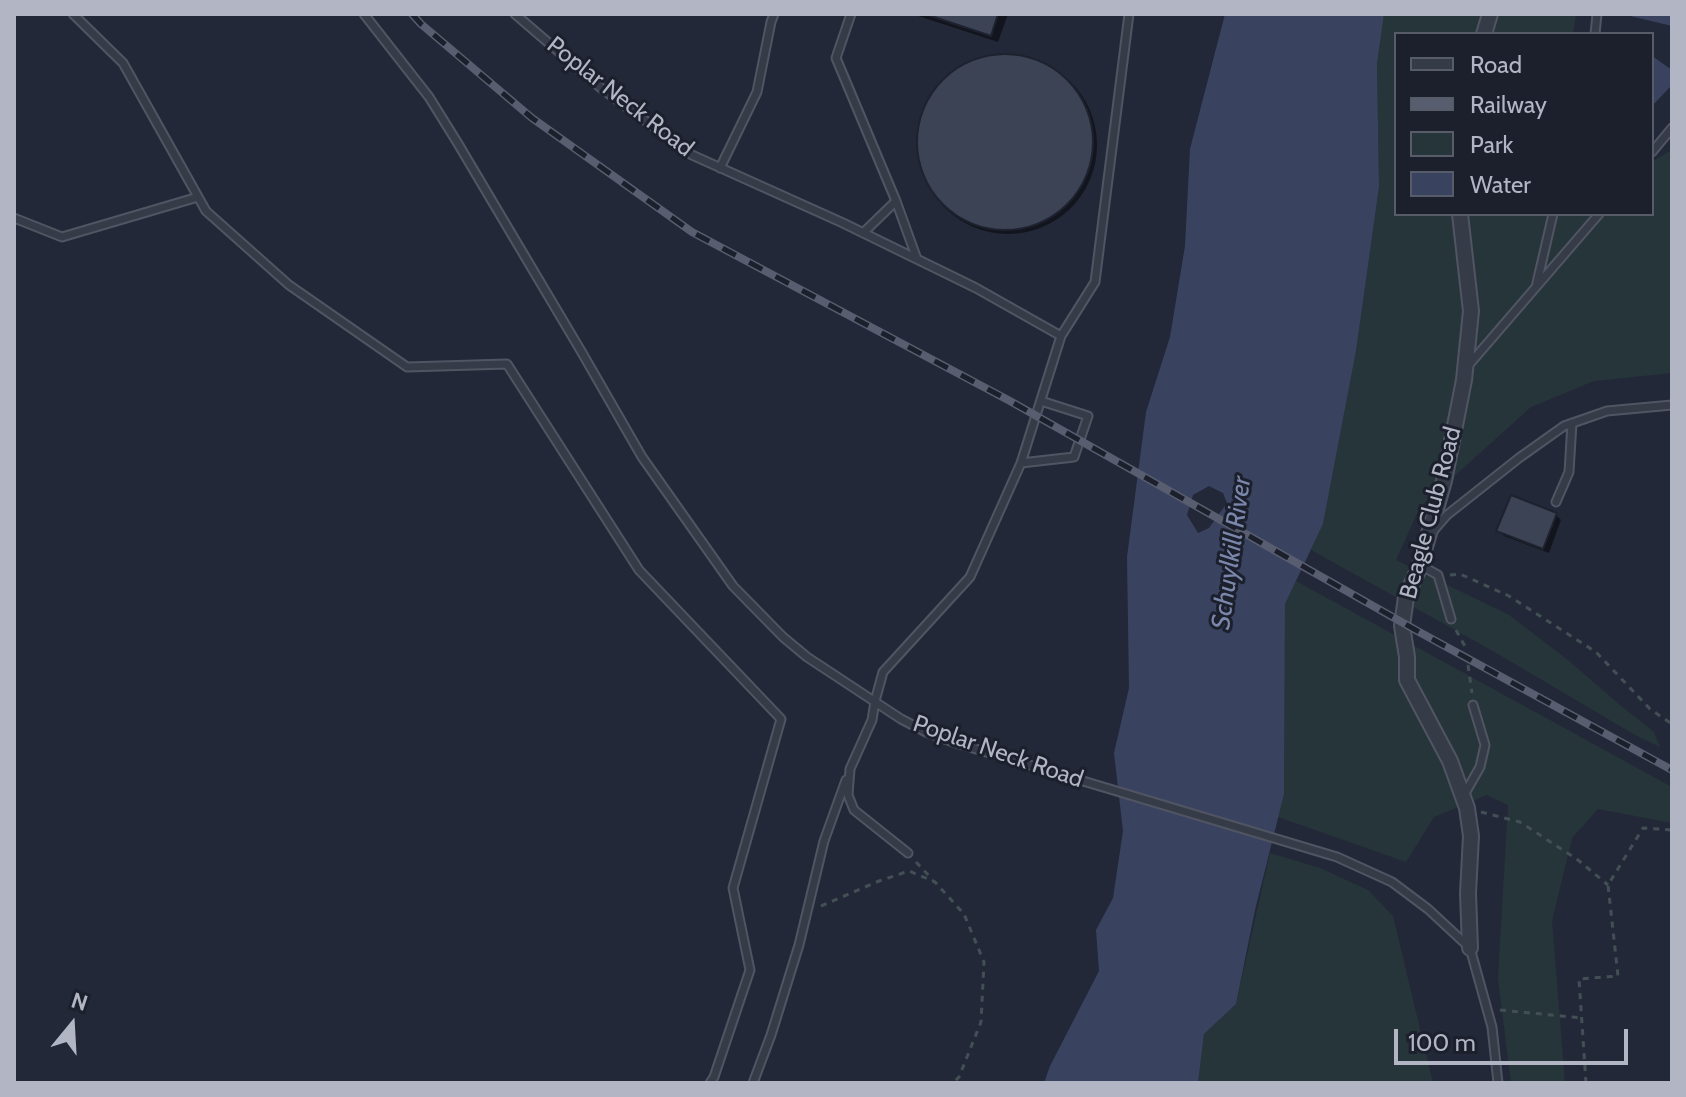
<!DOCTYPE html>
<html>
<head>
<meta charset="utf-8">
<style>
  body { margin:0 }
  #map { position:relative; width:1686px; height:1097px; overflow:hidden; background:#232838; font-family:Cabin,sans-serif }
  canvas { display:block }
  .frame { position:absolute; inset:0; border:16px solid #b1b5c4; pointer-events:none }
  .legend { position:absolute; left:1394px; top:32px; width:260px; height:184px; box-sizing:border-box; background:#1c202d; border:2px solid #585c69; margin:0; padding:10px 14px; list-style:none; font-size:24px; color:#b1b5c4 }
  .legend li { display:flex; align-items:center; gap:16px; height:40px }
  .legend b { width:40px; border:2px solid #585c69 }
  .north { position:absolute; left:32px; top:985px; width:80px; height:80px; -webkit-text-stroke:6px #1c202d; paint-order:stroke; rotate:18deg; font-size:22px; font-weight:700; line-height:32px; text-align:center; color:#b1b5c4 }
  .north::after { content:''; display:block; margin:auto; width:28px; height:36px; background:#b1b5c4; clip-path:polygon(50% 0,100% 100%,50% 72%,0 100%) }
  .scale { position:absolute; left:1394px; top:1029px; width:234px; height:36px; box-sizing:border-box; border:4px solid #b1b5c4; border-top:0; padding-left:10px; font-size:24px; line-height:28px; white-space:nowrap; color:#b1b5c4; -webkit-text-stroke:6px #1c202d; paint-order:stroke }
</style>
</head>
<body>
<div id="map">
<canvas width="1686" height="1097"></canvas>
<div class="frame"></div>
<ul class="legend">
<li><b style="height:10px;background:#363b48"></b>Road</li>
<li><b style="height:10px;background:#585e6f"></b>Railway</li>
<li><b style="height:22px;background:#26353a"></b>Park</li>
<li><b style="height:22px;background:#394360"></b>Water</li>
</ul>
<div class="north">N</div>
<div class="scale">100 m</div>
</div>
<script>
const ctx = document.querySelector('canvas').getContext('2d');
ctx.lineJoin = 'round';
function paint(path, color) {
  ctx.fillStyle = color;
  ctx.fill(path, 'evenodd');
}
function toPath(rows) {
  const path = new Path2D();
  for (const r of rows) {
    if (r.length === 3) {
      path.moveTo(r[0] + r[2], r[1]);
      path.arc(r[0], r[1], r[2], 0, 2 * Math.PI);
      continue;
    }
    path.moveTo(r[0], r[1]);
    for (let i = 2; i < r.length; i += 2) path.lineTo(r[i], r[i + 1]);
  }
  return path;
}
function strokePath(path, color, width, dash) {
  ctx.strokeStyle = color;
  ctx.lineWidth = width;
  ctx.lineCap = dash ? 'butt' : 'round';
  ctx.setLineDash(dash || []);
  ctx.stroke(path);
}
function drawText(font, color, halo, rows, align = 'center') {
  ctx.font = font + ' Cabin,sans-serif';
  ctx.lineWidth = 6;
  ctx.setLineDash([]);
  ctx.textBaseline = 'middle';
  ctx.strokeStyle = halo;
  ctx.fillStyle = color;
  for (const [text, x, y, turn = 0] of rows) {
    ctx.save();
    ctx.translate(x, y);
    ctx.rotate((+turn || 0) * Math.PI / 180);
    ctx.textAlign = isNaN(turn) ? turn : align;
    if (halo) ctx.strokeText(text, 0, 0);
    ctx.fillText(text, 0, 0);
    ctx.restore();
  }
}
const green = toPath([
  [1384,14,1576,14,1573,34,1396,34,1396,214,1652,214,1652,162,1672,150,1672,373,1594,381,1531,407,1420,507,1396,560,1509,615,1568,660,1620,705,1654,732,1660,747,1637,736,1491,650,1311,550,1323,524,1356,351,1379,187,1377,64],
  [1296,581,1672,787,1672,823,1598,809,1572,838,1552,921,1565,1083,1511,1083,1498,978,1508,805,1487,795,1434,817,1406,862,1278,817,1284,794,1285,604],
  [1270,853,1320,868,1368,890,1393,916,1433,1083,1198,1083,1204,1034,1236,1004]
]);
const water = toPath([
  [1225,14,1384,14,1377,64,1379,187,1356,351,1323,524,1285,604,1284,794,1255,910,1236,1004,1204,1034,1198,1083,1044,1083,1050,1066,1099,971,1096,930,1113,898,1123,831,1114,753,1129,688,1127,557,1146,412,1170,337,1185,246,1190,149],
  [1209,486,1223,493,1227,503,1209,528,1198,533,1187,515,1193,495],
  [1622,14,1672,14,1672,26],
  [1652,56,1672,70,1670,87,1652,106]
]);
const shadow = toPath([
  [912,14,1008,14,998,42],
  [1008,145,89],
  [1556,515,1561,520,1549,553,1504,536,1499,531]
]);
const building = toPath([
  [932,14,998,14,991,36,931,16,932,14],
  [1005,142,88],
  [1511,495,1557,513,1543,549,1496,531,1511,495]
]);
const path = toPath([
  [1450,575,1460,574,1509,596,1596,652,1650,709,1672,724],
  [1456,630,1467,650],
  [1468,665,1472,693],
  [1481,812,1520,822,1578,860,1608,885],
  [916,862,933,880],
  [821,906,879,881,909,871,935,882,964,914,984,962,981,1022,959,1077,953,1083],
  [1500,1010,1582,1018],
  [1586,1083,1579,979,1618,976,1608,885,1643,828,1672,830]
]);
const lane = toPath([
  [73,14,123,63,206,211,289,285,407,367,507,364,639,570,781,719,733,888,750,970,714,1077,710,1083],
  [364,14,429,97,457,142,581,351,642,457,733,586,783,637,807,657,901,719,926,732,956,743,1337,857,1392,882,1428,909,1470,948,1492,1027,1498,1083],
  [515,14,601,88,692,155,843,223,976,288,1061,336,1021,463,970,577,883,672,875,701,872,720,850,769,848,795,854,810,908,853],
  [851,14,836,58,896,201,917,259],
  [1595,34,1597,14],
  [1652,152,1672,128],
  [720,168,757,92,771,22,774,14],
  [14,218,62,237,198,197],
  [863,233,896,201],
  [1536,287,1553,214],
  [1061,336,1095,282,1129,14],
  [1467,367,1599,214],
  [1021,463,1074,457,1088,416,1041,401],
  [1556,502,1569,472,1572,423],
  [1434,530,1447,515,1519,458,1564,426,1607,411,1672,405],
  [1420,565,1438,575,1451,619],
  [1464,795,1480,767,1485,745,1473,705],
  [753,1083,771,1035,799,945,824,841,846,780]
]);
const street = toPath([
  [1484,34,1490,14],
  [1460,214,1471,311,1464,380,1444,481,1419,568,1406,597,1402,626,1407,657,1407,680,1450,761,1467,808,1471,836,1468,893,1470,948]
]);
const rail = toPath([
  [412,14,421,24,532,118,692,232,1010,401,1421,633,1672,770]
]);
const streetNames = [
  ["Poplar Neck Road",620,97,38],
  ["Beagle Club Road",1431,513,-75],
  ["Poplar Neck Road",998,752,19]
];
const waterNames = [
  ["Schuylkill River",1232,553,-82]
];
paint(green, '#26353a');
paint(water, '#394360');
paint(shadow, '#0007');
paint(building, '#3c4355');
strokePath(building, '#1e222f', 2);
strokePath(lane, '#515563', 11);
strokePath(street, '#515563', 18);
strokePath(path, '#425056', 3, [6, 6]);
strokePath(lane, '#363b48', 7);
strokePath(street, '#363b48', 14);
strokePath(rail, '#585e6f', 8);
strokePath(rail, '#1c202d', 5, [15]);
drawText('24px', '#b1b5c4', '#1c202d', streetNames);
drawText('italic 26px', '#7b87aa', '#1c202d', waterNames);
</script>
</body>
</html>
